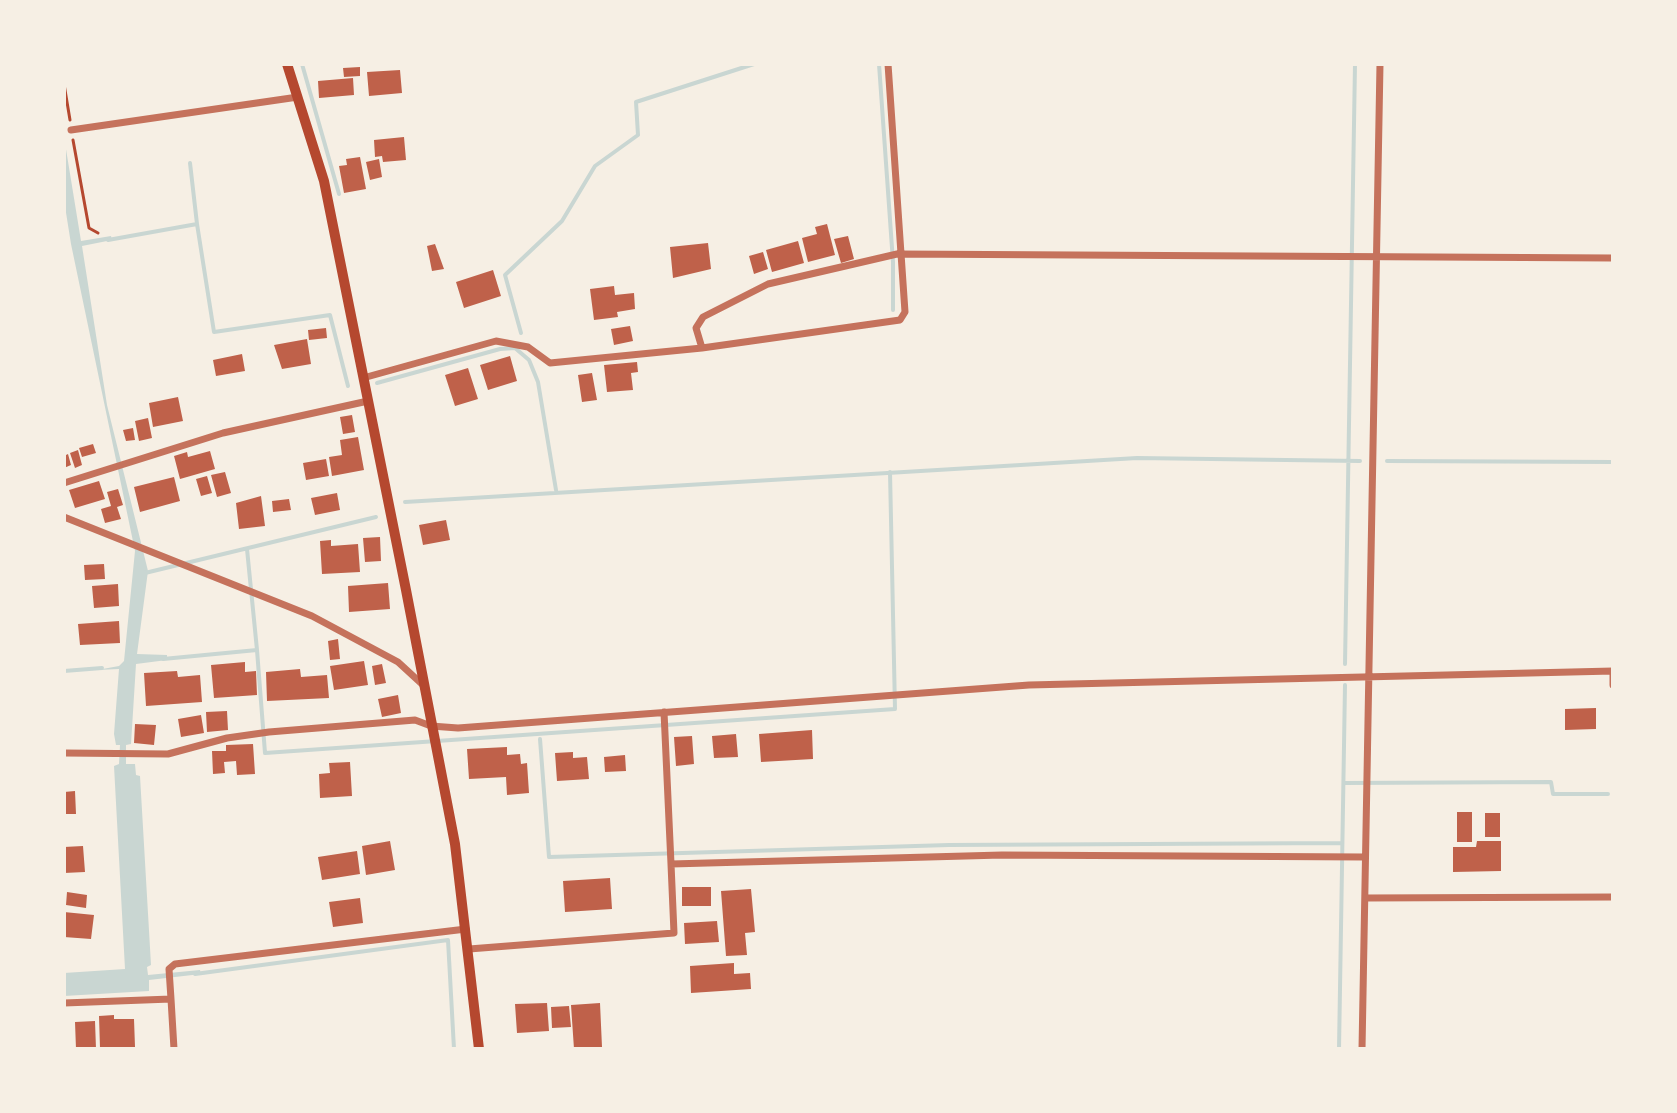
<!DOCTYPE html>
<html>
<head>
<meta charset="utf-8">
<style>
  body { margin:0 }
  #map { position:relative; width:1677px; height:1113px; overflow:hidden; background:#f6efe4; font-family:"Open Sans",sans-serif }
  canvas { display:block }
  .frame { position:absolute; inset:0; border:66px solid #f6efe4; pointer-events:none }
</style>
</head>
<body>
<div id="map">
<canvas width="1677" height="1113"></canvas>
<div class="frame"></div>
</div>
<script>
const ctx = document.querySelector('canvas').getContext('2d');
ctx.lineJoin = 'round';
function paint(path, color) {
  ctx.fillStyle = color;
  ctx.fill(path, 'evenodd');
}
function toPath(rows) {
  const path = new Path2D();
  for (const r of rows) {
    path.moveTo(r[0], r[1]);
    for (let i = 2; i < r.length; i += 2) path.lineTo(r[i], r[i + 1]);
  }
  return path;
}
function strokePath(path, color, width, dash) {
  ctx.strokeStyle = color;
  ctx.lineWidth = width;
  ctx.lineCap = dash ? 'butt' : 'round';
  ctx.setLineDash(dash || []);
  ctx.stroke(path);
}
const water = toPath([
  [64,137,81,241,111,236,112,240,82,246,107,405,148,571,137,654,167,655,167,660,136,664,131,744,126,745,126,764,135,764,136,775,140,776,151,965,147,967,148,975,200,970,201,974,149,980,149,991,64,996,64,973,125,969,114,766,119,764,120,745,116,745,114,734,119,669,97,670,119,666,124,661,135,551,71,244,64,200]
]);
const stream = toPath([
  [302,64,339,194],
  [879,64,893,262,893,310],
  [190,163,197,224],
  [108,240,197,224,214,332,330,315,348,386],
  [521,333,505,275,562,221,595,166,638,135,636,102,754,64],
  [377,383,500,349,515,348,529,360,538,382,556,490],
  [1387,461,1613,462],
  [405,502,1137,458,1360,461],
  [247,549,257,650],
  [145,573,376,517],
  [163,659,257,650,265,753,895,709,890,472],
  [1345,664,1355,64],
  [64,671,102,668],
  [540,739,549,857,949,845,1342,843],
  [1344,783,1551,782,1553,794,1608,794],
  [195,974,448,940,454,1049],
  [1339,1049,1345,685]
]);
const building = toPath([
  [360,67,360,76,344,77,343,68],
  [400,70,402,93,369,96,367,72],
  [353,78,354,95,319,98,318,81],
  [404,137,406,160,383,162,382,156,375,157,374,140],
  [360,157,366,189,344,193,339,166,347,165,346,159],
  [379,159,382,177,370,180,366,162],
  [827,224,835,255,808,262,802,238,817,234,815,227],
  [848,236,854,259,841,263,834,239],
  [798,241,804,263,772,272,766,250],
  [708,243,711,269,673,278,670,247],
  [435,244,444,269,432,271,427,246],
  [763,252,768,269,754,274,749,256],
  [493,270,501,296,464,308,456,282],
  [614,286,615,295,634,293,635,309,617,312,618,317,594,320,590,289],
  [630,326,633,341,614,345,611,329],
  [326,328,327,338,309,340,308,330],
  [307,339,311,364,282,369,274,345],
  [242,354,245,371,216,376,213,360],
  [510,356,517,381,488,390,480,365],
  [637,362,638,372,631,373,633,390,607,392,604,365],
  [468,368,478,399,455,406,445,375],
  [592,373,597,400,582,402,578,375],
  [178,397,183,421,153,427,149,403],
  [352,415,355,432,343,434,340,417],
  [148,418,152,438,139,441,135,421],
  [133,428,135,440,126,441,123,430],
  [358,437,364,470,332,476,329,457,342,455,340,440],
  [93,444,96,453,82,457,79,448],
  [78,450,82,465,75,468,70,453],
  [210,451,215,469,180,479,174,456,187,452,188,457],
  [68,454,71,465,64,468,64,456],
  [326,459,329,476,306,480,303,463],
  [225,472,231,493,217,497,211,475],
  [207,476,212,493,201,496,196,479],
  [174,477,180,501,140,512,134,487],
  [99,481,105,499,75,508,69,490],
  [118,489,123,505,117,507,121,519,105,523,101,509,111,506,107,492],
  [337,493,340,510,315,515,311,498],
  [261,496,265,526,239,529,236,503],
  [289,499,291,510,273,512,272,501],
  [446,520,450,540,423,545,419,525],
  [380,537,381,561,365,562,363,538],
  [331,540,331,546,358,544,360,572,322,574,320,541],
  [104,564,105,579,85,580,84,565],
  [388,583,390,609,349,612,348,586],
  [118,584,119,606,94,608,92,586],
  [119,621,120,643,80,645,78,624],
  [338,639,340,659,330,660,328,641],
  [364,661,368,685,334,690,330,666],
  [245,662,245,672,256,671,257,695,214,698,211,665],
  [382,664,386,683,375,685,372,666],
  [300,669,301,677,327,675,329,698,267,701,266,672],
  [177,671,178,677,200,675,202,702,146,706,144,673],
  [398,695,401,713,382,717,378,699],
  [1596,708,1596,729,1565,730,1565,709],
  [227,711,228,730,207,732,206,712],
  [201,715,204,733,181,737,178,719],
  [135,724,156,725,154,745,134,743],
  [812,730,813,759,761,762,759,734],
  [736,734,738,757,714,758,712,736],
  [692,736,694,764,676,766,674,737],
  [253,744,255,774,237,775,236,761,224,762,225,773,213,774,212,751,226,751,226,745],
  [507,747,507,755,520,754,521,764,527,763,529,793,507,795,506,777,469,779,467,749],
  [573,752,573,758,587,757,589,779,557,781,555,753],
  [625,755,626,771,605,772,604,757],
  [350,762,352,796,320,798,319,774,330,773,329,763],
  [75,791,76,814,64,814,64,792],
  [1457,812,1472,812,1472,842,1457,842],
  [1485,813,1500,813,1500,837,1485,837],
  [390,841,395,870,366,875,362,846],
  [1477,841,1501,841,1501,871,1453,872,1453,847,1476,847],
  [83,846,85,872,64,873,64,847],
  [357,851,360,874,322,880,318,857],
  [610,878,612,909,565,912,563,881],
  [682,887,711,887,711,906,682,906],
  [751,889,755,932,745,933,747,955,726,956,721,891],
  [67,892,87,895,86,908,66,905],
  [360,898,363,923,333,927,329,902],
  [64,912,94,915,91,939,64,937],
  [717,921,719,942,685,944,684,923],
  [734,963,734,974,750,973,751,989,691,993,690,966],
  [547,1003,549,1031,517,1033,515,1004],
  [600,1003,602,1047,574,1049,571,1005],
  [569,1006,571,1027,552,1028,551,1007],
  [114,1015,114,1019,134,1019,135,1047,100,1048,99,1016],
  [95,1021,96,1049,76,1049,75,1022]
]);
const path = toPath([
  [64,84,70,120],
  [73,140,89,228,98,233]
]);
const minor = toPath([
  [71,130,298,97],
  [702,348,696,328,703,317,768,284,897,254,1613,258],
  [363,378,496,341,528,347,550,363,702,348,900,320,905,312,888,64],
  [64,483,223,433,368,401],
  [64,517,312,616,398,662,423,685],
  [1613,671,1613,685],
  [664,712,671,864],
  [64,753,168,754,227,738,269,732,415,720,431,726,458,728,1029,685,1613,671],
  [1365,898,1613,897],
  [469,949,674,933,671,864,1002,855,1365,857],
  [171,999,174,1049],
  [64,1003,171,999,169,969,175,964,466,929],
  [1362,1049,1380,64]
]);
const secondary = toPath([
  [287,64,324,181,406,590,455,844,479,1049]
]);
paint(water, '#c9d6d2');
strokePath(stream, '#c9d6d2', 4);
paint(building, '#bf614a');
strokePath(path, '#b5482f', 3);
strokePath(minor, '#c5725c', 7);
strokePath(secondary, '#b5482f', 10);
</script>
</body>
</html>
